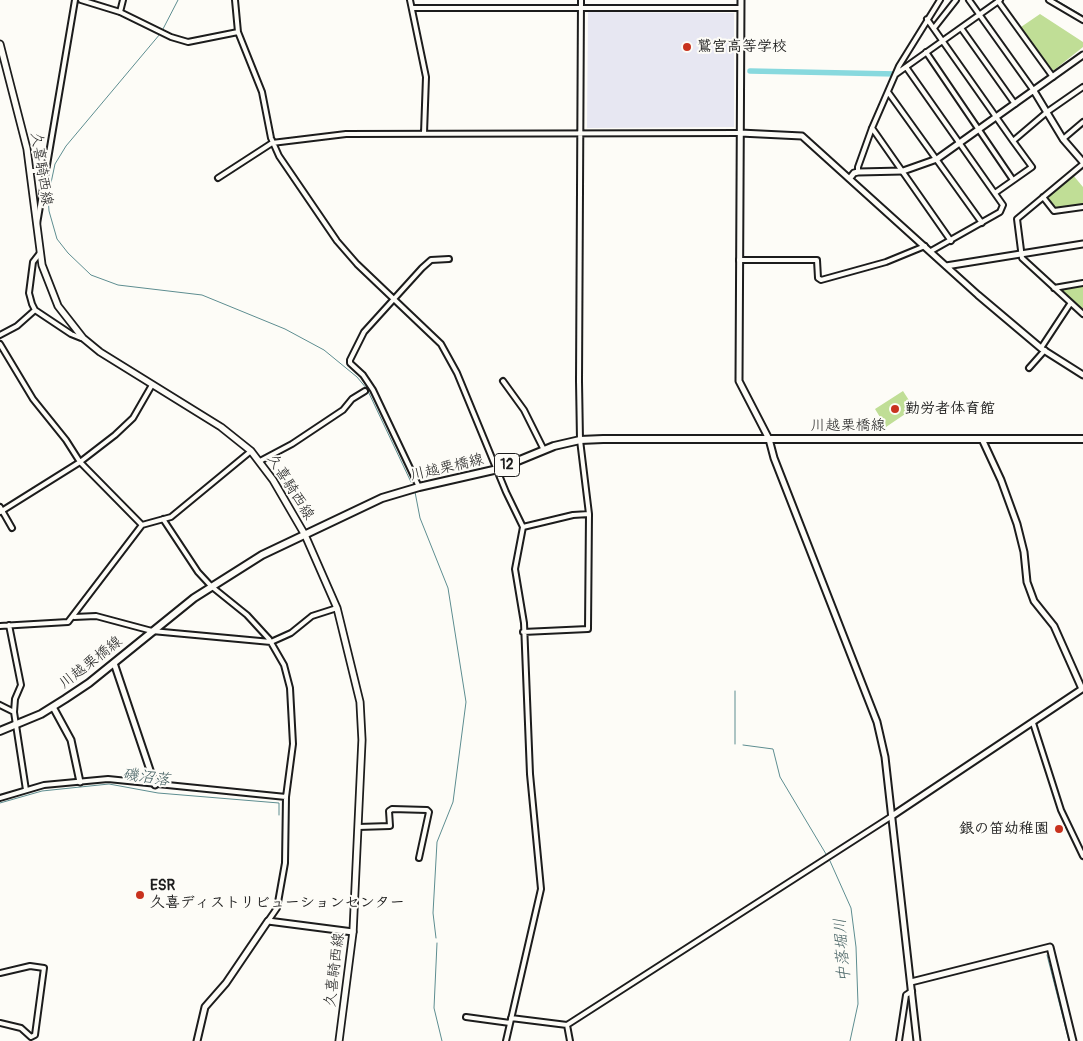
<!DOCTYPE html>
<html>
<head>
<meta charset="utf-8">
<style>
  body { margin:0 }
  canvas { display:block; background:#fdfcf7 }
</style>
</head>
<body>
<canvas width="1083" height="1041"></canvas>
<script>
const ctx = document.querySelector('canvas').getContext('2d');
ctx.lineJoin = 'round';
function paint(path, color) {
  ctx.fillStyle = color;
  ctx.fill(path, 'evenodd');
}
function toPath(rows) {
  const path = new Path2D();
  for (const r of rows) {
    path.moveTo(r[0], r[1]);
    for (let i = 2; i < r.length; i += 2) path.lineTo(r[i], r[i + 1]);
  }
  return path;
}
function strokePath(path, color, width, dash) {
  ctx.strokeStyle = color;
  ctx.lineWidth = width;
  ctx.lineCap = dash ? 'butt' : 'round';
  ctx.setLineDash(dash || []);
  ctx.stroke(path);
}
function drawText(font, color, halo, rows, align = 'center') {
  ctx.font = font + ' Pangolin,"Klee One",sans-serif';
  ctx.lineWidth = 4;
  ctx.setLineDash([]);
  ctx.textBaseline = 'middle';
  ctx.strokeStyle = halo;
  ctx.fillStyle = color;
  for (const [text, x, y, turn = 0] of rows) {
    ctx.save();
    ctx.translate(x, y);
    ctx.rotate((+turn || 0) * Math.PI / 180);
    ctx.textAlign = isNaN(turn) ? turn : align;
    if (halo) ctx.strokeText(text, 0, 0);
    ctx.fillText(text, 0, 0);
    ctx.restore();
  }
}
const built = toPath([
  [588,12,734,13,734,127,587,128]
]);
const green = toPath([
  [1040,14,1083,42,1083,47,1053,71,1021,27],
  [1073,175,1083,187,1083,204,1054,208,1046,196],
  [1083,285,1083,311,1060,289],
  [903,391,914,408,886,427,875,409]
]);
const stream = toPath([
  [1056,0,1083,16],
  [163,29,178,0],
  [160,34,66,146,55,164,48,197,49,211,57,239,68,253,91,275,118,285,202,295,285,329,324,350,357,377,367,389,411,482],
  [415,492,420,518,448,588,466,702,453,802,437,842,433,913,436,938],
  [735,744,735,691],
  [743,745,773,749,780,777,826,854],
  [0,803,42,791,109,784,158,793,279,803,279,815],
  [830,861,851,908,856,947,858,1004,850,1041],
  [437,943,434,1008,442,1041],
  [1047,955,1069,1041]
]);
const canal = toPath([
  [750,71,896,74]
]);
const minor = toPath([
  [81,0,120,12,171,37,188,42,238,32],
  [235,0,238,32,262,92,271,138,279,156,337,241,357,264,441,344,457,373,506,492,523,527,515,569,524,623,530,774,541,889,506,1041],
  [410,0,426,77,424,133],
  [969,0,1034,91],
  [1049,0,1083,20],
  [998,1,1053,77],
  [412,8,741,8],
  [120,12,123,0],
  [927,19,1013,141],
  [934,28,956,0],
  [961,28,1015,104],
  [926,52,1013,180],
  [906,67,1003,205,1000,212,931,251],
  [896,74,1000,0],
  [888,92,982,223],
  [872,128,951,241],
  [1063,139,1083,122],
  [1083,164,1017,219,1022,258,1083,314],
  [30,171,45,171],
  [858,172,858,167,872,128,899,66,940,0],
  [218,178,272,143,346,134,740,133],
  [995,193,1032,167,1013,141,1047,112,1083,87],
  [1043,197,1054,211,1083,207],
  [37,224,75,0],
  [40,253,33,262,29,293,32,304,35,310,71,334,81,338],
  [739,260,817,260,818,278,821,280,886,262,925,246],
  [1054,288,1083,283],
  [0,335,17,326,35,310],
  [0,344,33,399,66,440,80,462,142,525],
  [1041,348,1070,304],
  [1029,368,1045,350],
  [503,381,524,410,544,450],
  [260,461,292,444,343,410,352,399,365,391],
  [419,487,373,390,363,375,350,363,350,360,364,332,422,268,431,260,449,259],
  [0,507,12,528],
  [0,512,80,462,115,435,133,418,152,385],
  [163,519,198,572,211,586,247,615,269,639,284,665,290,688,293,744,286,797,285,863,277,908,268,921],
  [523,527,573,515,589,514],
  [74,617,96,616,152,631,271,642,291,633,312,616,337,608],
  [9,625,21,685,15,699,14,712],
  [0,626,68,622,142,525,171,517,251,451],
  [523,632,588,629,589,514,580,440,579,381,581,0],
  [0,705,14,712,26,790],
  [1033,723,1061,810,1083,856],
  [0,798,44,785,108,779,286,797],
  [358,827,390,826,389,811,392,809,427,810,429,812,419,858],
  [0,973,30,966,44,968,35,1035,31,1037,21,1028,0,1023],
  [466,1017,510,1023],
  [511,1018,567,1025,892,816],
  [567,1025,570,1041],
  [899,1041,906,995,912,991]
]);
const tertiary = toPath([
  [741,0,739,381,769,439,774,458,877,722,885,757,917,1041],
  [1034,91,1063,139,1083,162],
  [740,133,802,136,978,295,1042,349,1083,375],
  [850,178,854,173,858,172,903,171,937,159,1083,55],
  [946,266,1083,244],
  [114,663,155,785],
  [53,707,71,740,80,782],
  [892,816,1082,689,1054,626,1034,601,1027,582,1024,552,1017,524,1001,480,982,439],
  [911,982,1050,947,1073,1041],
  [197,1041,205,1007,226,983,268,921,353,932]
]);
const secondary = toPath([
  [0,44,27,149,42,265,58,306,83,338,100,352,221,427,251,451,273,480,305,535,337,608,360,702,362,740,353,932,339,1041]
]);
const primary = toPath([
  [0,731,41,714,65,699,89,683,194,598,262,555,382,498,419,487,498,469,554,446,580,440,603,439,1083,439]
]);
const markers = [
  [687,47,5,"#c8321e"],
  [895,409,5,"#c8321e"],
  [1059,829,5,"#c8321e"],
  [140,895,5,"#c8321e"]
];
const shields = [
  [507,465,25]
];
const shieldNames = [
  ["12",507,465]
];
const poiNames = [
  ["鷲宮高等学校",697,47],
  ["勤労者体育館",905,409],
  ["銀の笛幼稚園",1049,829,"right"],
  ["ESR",150,886],
  ["久喜ディストリビューションセンター",150,903]
];
const streetNames = [
  ["久喜騎西線",41,169,81],
  ["川越栗橋線",848,426],
  ["川越栗橋線",447,468,-13],
  ["久喜騎西線",290,487,58],
  ["川越栗橋線",91,663,-38],
  ["久喜騎西線",335,970,-83]
];
const waterNames = [
  ["磯沼落",146,778,8],
  ["中落堀川",843,950,-94]
];
paint(built, '#e7e7f2');
paint(green, '#c0de96');
strokePath(stream, '#5d8d90', 1);
strokePath(canal, '#88d9de', 5.5);
strokePath(minor, '#1c1c1c', 8);
strokePath(tertiary, '#1c1c1c', 9);
strokePath(secondary, '#1c1c1c', 9);
strokePath(primary, '#1c1c1c', 10);
strokePath(minor, '#fdfcf7', 4);
strokePath(tertiary, '#fdfcf7', 5);
strokePath(secondary, '#fdfcf7', 5.5);
strokePath(primary, '#fdfcf7', 6);
for (const [x, y, r, color] of markers) {
  const dot = new Path2D();
  dot.arc(x, y, r, 0, 2 * Math.PI);
  ctx.fillStyle = color;
  ctx.fill(dot);
  strokePath(dot, '#fdfcf7', 2);
}
for (const [x, y, w] of shields) {
  const box = new Path2D();
  box.roundRect(x - w / 2, y - 11.5, w, 23, 4);
  ctx.fillStyle = '#fdfcf7';
  ctx.fill(box);
  strokePath(box, '#1c1c1c', 1);
}
drawText('bold 14px', '#1c1c1c', null, shieldNames);
drawText('bold 15px', '#1c1c1c', '#fdfcf7', poiNames, 'left');
drawText('15px', '#1c1c1c', '#fdfcf7', streetNames);
drawText('italic 16px', '#425e60', '#fdfcf7', waterNames);
</script>
</body>
</html>
